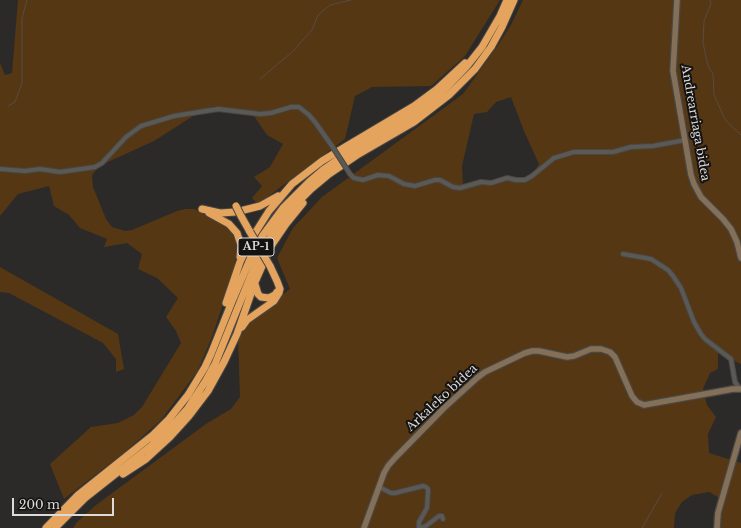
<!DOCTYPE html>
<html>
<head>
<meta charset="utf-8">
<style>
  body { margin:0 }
  #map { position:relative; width:741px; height:528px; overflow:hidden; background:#2c2a28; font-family:"Libre Baskerville",serif }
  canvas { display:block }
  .scale { position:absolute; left:12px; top:498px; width:102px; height:18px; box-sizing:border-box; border:2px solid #dcdbd9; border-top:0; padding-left:5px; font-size:12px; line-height:14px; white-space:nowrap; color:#dcdbd9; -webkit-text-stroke:3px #141312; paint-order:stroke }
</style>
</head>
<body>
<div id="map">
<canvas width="741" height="528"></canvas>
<div class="scale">200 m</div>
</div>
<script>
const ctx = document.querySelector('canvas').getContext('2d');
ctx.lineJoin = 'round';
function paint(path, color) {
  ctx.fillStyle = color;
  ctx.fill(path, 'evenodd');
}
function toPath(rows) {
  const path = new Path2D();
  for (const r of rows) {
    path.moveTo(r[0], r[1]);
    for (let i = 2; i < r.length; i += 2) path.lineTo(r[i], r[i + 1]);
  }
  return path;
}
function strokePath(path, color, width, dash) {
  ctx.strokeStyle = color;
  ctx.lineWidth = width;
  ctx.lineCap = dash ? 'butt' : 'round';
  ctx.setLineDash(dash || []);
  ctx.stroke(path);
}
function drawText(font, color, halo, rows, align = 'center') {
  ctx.font = font + ' "Libre Baskerville",serif';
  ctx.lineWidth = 4;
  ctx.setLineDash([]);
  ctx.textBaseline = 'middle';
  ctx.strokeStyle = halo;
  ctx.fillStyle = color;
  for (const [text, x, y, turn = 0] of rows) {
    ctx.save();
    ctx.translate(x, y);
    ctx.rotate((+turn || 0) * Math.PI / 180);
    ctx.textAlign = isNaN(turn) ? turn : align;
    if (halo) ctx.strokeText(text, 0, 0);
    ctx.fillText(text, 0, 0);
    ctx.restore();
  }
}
const green = toPath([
  [18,0,500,0,465,56,431,86,372,87,355,96,345,139,258,204,252,198,262,186,254,177,270,167,283,144,267,135,254,116,214,106,193,116,154,141,99,166,92,175,93,187,106,219,112,227,125,231,132,230,177,211,185,209,194,209,220,221,232,231,238,245,234,271,212,337,197,372,161,420,125,452,64,499,50,464,91,427,118,423,134,415,142,407,181,343,176,331,166,317,178,298,157,278,138,269,142,254,127,243,104,247,107,239,80,228,69,215,54,206,49,186,18,194,0,216,0,63,5,75,12,73],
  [523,0,741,0,741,364,718,353,718,369,710,373,703,389,707,405,716,417,708,434,709,453,741,463,741,528,715,528,713,519,718,497,709,492,692,495,682,502,675,513,674,528,73,528,77,522,96,505,206,424,231,409,240,397,238,335,247,323,290,289,277,258,293,228,322,197,463,94,496,48,511,25],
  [511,97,524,131,539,164,531,177,463,186,462,166,474,114,487,112,496,102],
  [0,267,118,334,124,369,116,372,116,359,103,343,9,293,0,292]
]);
const stream = toPath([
  [710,0,711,4,704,21,703,43,708,66,713,74,714,95,724,117,728,123,741,135],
  [260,79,292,52,312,30,318,15,330,5,351,0],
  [8,106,15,102,22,83,22,18,27,0],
  [642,528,662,493]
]);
const street = toPath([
  [0,169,25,171,40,169,60,172,95,167,102,163,126,137,141,126,174,116,218,109,260,114,271,113,291,107,299,107,309,115,315,122,332,146],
  [350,174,354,178,363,180,378,175,389,176,404,184,415,186,435,180,440,180,453,187,460,188,481,182,491,183,507,178,516,180,525,180,532,176,554,158,574,152,613,152,631,147,653,146,685,140],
  [623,254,651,259,668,270,673,276,681,288,694,322,701,334,705,339,731,359,735,382,740,389],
  [379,487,391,493,395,493,423,486,426,487,428,489,428,492,427,508,419,522,419,527,421,528,426,526,439,516,442,516,443,519]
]);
const secondary = toPath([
  [677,0,673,71,691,175,694,184,701,197,723,219,731,229,737,242,741,258],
  [364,528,384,473,388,466,395,458,444,408,477,378,485,372,525,353,532,351,539,351,567,357,574,356,591,349,601,349,610,352,615,357,632,396,637,402,644,405,733,389,741,389],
  [717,528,718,513,741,433]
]);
const highway = toPath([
  [202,209,220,213,236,212,260,206,278,196],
  [209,213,229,224,237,233,241,245,240,257],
  [241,216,250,232],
  [255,284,258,294,261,297,269,298,275,295,277,292],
  [226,303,240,262,250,241,269,211,292,184,322,161,340,150,414,106,437,89,465,63],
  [242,327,247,320,274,301,279,293,280,289,277,281,270,266],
  [123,474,146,459,170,437,189,416,208,391,224,362,237,334,255,282,271,246,286,224,303,203],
  [46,528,78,495,153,435,169,419,188,395,205,367,211,354,233,299,251,257,263,235,283,208,309,182,323,170,349,152,409,117,427,105,444,90,467,66,482,47,500,16,507,0],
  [55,528,85,498,151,446,173,425,188,408,205,382,215,364,258,258,275,229,289,211,311,189,329,174,357,155,414,122,449,95,475,69,491,47,502,27,514,0]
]);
const streetBridge = toPath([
  [332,146,350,174]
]);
const highwayBridge = toPath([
  [236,206,241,216],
  [250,232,270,266]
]);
const shields = [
  [256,247,36]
];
const shieldNames = [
  ["AP-1",256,247]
];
const streetNames = [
  ["Andrearriaga bidea",695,123,80],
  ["Arkaleko bidea",442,398,-43]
];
paint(green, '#553714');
strokePath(stream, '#584c41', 1);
strokePath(street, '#494744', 6);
strokePath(secondary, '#494744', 8);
strokePath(highway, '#494744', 9);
strokePath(street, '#5b5956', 4);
strokePath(secondary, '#847058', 5.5);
strokePath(highway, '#e4a45d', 7);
strokePath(streetBridge, '#494744', 6, []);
strokePath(highwayBridge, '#494744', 9, []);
strokePath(streetBridge, '#5b5956', 4);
strokePath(highwayBridge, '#e4a45d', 7);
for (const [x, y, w] of shields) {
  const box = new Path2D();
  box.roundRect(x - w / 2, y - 9, w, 18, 3);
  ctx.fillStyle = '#141312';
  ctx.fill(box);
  strokePath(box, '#dcdbd9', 1);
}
drawText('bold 11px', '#dcdbd9', null, shieldNames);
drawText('12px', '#dcdbd9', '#141312', streetNames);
</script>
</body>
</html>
